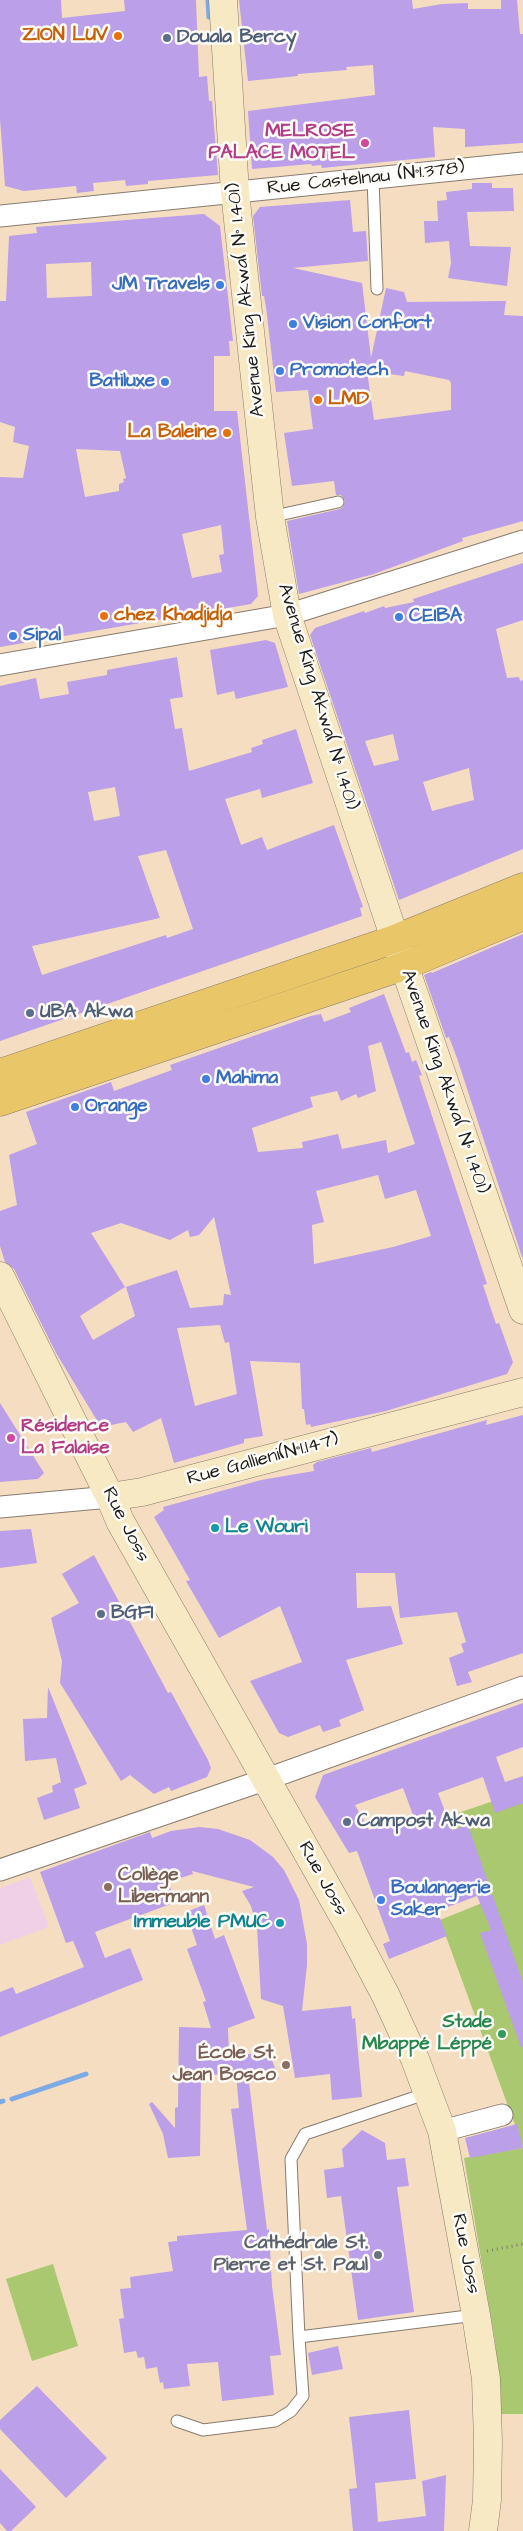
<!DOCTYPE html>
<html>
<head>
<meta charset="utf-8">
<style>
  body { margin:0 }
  canvas { display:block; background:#f5ddc1 }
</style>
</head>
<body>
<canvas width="523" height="2531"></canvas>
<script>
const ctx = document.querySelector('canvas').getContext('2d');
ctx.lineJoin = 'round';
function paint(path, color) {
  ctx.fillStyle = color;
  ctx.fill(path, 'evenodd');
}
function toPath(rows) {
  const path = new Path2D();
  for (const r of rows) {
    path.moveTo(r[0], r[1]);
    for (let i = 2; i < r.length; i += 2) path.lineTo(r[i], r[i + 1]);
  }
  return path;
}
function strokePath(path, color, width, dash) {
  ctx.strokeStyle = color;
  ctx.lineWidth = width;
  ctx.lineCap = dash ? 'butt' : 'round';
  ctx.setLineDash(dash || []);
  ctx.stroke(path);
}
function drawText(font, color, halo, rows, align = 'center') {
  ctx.font = font + ' "Architects Daughter",sans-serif';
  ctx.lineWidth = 5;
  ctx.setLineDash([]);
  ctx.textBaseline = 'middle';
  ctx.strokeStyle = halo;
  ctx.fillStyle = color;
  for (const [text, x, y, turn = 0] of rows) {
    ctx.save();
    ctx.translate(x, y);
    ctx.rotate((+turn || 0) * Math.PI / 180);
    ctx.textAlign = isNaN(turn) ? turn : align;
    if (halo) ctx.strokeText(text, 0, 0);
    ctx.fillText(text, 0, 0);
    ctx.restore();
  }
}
const built = toPath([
  [30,1877,49,1927,0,1945,0,1888]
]);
const green = toPath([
  [523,1791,523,2147,440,1920,487,1901,452,1815],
  [523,2148,523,2414,501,2414,495,2341,464,2158],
  [53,2264,78,2346,32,2361,6,2279]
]);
const stream = toPath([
  [208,0,209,17],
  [12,2099,86,2074],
  [0,2102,3,2101]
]);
const building = toPath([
  [0,0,61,0,62,18,125,11,124,0,196,0,199,77,207,76,209,101,212,101,218,175,148,181,148,184,126,186,125,180,93,183,94,191,77,193,76,186,24,191,5,186,0,119],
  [239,0,412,0,413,9,442,4,468,3,468,9,501,9,501,0,517,0,520,34,523,34,523,143,465,147,465,129,433,127,435,157,322,168,321,165,312,166,311,164,252,169,248,111,375,95,373,65,346,67,347,70,298,74,298,76,248,81],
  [472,183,492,183,492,188,513,188,514,211,467,212,470,246,511,247,507,286,448,278,451,263,449,241,425,243,424,221,438,221,437,201,447,200,446,192,472,189],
  [350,200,353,232,366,231,368,261,293,268,362,283,371,358,386,288,404,292,407,302,506,301,504,315,523,316,523,521,462,538,463,541,374,574,299,594,287,521,340,509,343,507,345,501,341,495,336,495,334,481,292,486,284,433,313,429,308,390,276,392,266,307,264,296,262,296,253,216,260,207],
  [367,371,404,376,405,371,449,380,451,383,451,410,374,420],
  [204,214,220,226,233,341,229,341,230,356,214,356,214,411,237,411,258,596,251,604,0,647,0,477,23,478,29,446,13,442,15,427,0,422,0,301,6,301,9,236,37,233,36,227],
  [91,262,92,296,47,298,46,264],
  [76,449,120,451,126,478,123,479,124,482,119,484,119,491,85,497],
  [221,525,224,554,219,555,222,572,192,578,182,534],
  [523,563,523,620,496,629,507,678,519,677,520,681,523,680,523,849,399,900,310,635,315,628,364,611,365,613,384,606,385,608,414,602,413,599],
  [393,734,399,760,374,766,365,741],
  [469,768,474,800,432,811,423,782],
  [266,640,275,643,288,687,236,699,234,691,217,695,210,650],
  [177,657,183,697,170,699,175,729,182,728,189,771,252,752,251,748,263,744,262,740,296,729,313,783,262,798,260,789,225,799,241,845,262,837,267,850,334,825,363,907,360,908,362,916,0,1041,0,686,36,678,40,699,69,694,67,682,107,675,107,670],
  [115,787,120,816,94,821,88,792],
  [166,850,193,929,167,938,166,935,42,975,32,946,160,918,138,856],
  [523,934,523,1257,522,1257,457,1058,449,1037,446,1038,424,975,431,972,432,973],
  [384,994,406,1053,409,1052,412,1062,416,1060,422,1075,419,1076,487,1284,483,1285,496,1324,499,1323,513,1362,507,1374,386,1411,311,1427,310,1424,306,1425,304,1409,302,1409,300,1363,250,1361,263,1436,244,1439,244,1443,174,1463,161,1418,133,1432,126,1422,101,1427,56,1353,14,1269,5,1262,0,1246,0,1211,17,1205,9,1155,37,1144,26,1112,111,1082,114,1091,172,1070,170,1065,311,1016,321,1014,324,1022,351,1012,349,1008],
  [381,1042,415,1144,388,1153,386,1140,342,1149,338,1134,302,1142,303,1148,258,1152,252,1128,313,1107,310,1097,337,1091,341,1101,356,1094,358,1098,376,1091,368,1046],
  [378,1175,385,1199,416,1190,431,1236,393,1247,314,1264,312,1225,324,1222,316,1191],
  [214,1217,231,1295,224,1294,223,1305,190,1308,177,1270,126,1287,135,1316,93,1340,80,1316,125,1287,91,1233,121,1223,170,1240,188,1230,190,1237,199,1235],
  [220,1325,225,1343,229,1342,237,1394,195,1406,177,1328],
  [0,1403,44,1473,38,1479,0,1482],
  [523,1415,523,1653,468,1672,472,1682,457,1686,449,1658,464,1652,461,1644,466,1642,457,1612,400,1618,395,1573,356,1573,357,1608,391,1606,403,1644,346,1660,364,1710,339,1720,341,1726,323,1732,320,1725,288,1737,279,1733,250,1681,302,1662,280,1606,219,1638,186,1581,190,1580,154,1517,164,1510,163,1507,261,1480,314,1471,313,1465,317,1462,371,1448,372,1452,487,1420,486,1425],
  [31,1529,37,1563,0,1568,0,1531],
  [94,1555,168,1693,171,1692,208,1760,211,1768,207,1777,171,1791,169,1787,154,1794,130,1775,121,1781,60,1683,62,1661,51,1618,79,1603,62,1574],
  [48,1687,87,1784,74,1789,80,1808,44,1820,37,1798,53,1792,52,1786,61,1782,56,1758,25,1761,23,1719,47,1718],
  [523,1703,523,1747,496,1757,505,1782,523,1776,523,1803,495,1813,483,1777,438,1793,452,1830,468,1825,523,1982,523,2047,521,2047,480,1933,491,1930,477,1896,437,1911,447,1936,389,1959,383,1944,390,1941,357,1851,349,1853,315,1797,323,1775],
  [403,1788,413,1815,369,1830,355,1805],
  [199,1827,218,1829,250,1840,273,1857,284,1870,299,1900,307,1944,307,1965,302,2011,351,2006,352,2019,355,2018,362,2097,332,2100,330,2074,295,2078,283,2006,261,1999,257,1927,251,1906,242,1891,254,1887,192,1871,193,1874,168,1882,176,1902,95,1932,105,1958,130,1948,143,1980,0,2037,0,1992,13,1987,16,1994,84,1967,73,1941,66,1943,40,1872,150,1832,152,1838,171,1831],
  [204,1905,215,1939,224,1935,255,2018,228,2028,229,2056,269,2052,279,2079,249,2082,267,2230,269,2229,272,2286,281,2355,270,2356,274,2395,222,2401,218,2362,187,2364,190,2386,164,2389,163,2382,160,2383,157,2367,146,2369,144,2357,138,2358,136,2351,124,2353,119,2319,124,2318,120,2289,131,2288,130,2277,173,2271,168,2242,177,2241,177,2236,247,2230,231,2109,239,2108,236,2073,201,2076,200,2156,168,2158,163,2134,149,2104,152,2102,175,2128,175,2108,178,2107,179,2027,211,2028,203,2002,206,2001,187,1949,197,1945,186,1912],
  [517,2124,523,2148,470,2158,465,2138],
  [362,2130,385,2143,387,2160,405,2158,409,2186,397,2187,414,2312,358,2320,341,2196,327,2198,324,2170,344,2167,342,2149],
  [338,2346,343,2369,312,2375,308,2353],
  [37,2386,107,2458,66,2498,0,2429,0,2420],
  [409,2410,416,2479,375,2483,378,2522,426,2516,422,2481,446,2475,444,2531,353,2531,349,2489,357,2488,349,2417],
  [0,2469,36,2507,11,2531,7,2531,0,2523]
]);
const path = toPath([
  [487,2251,523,2244]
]);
const lane = toPath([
  [373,178,377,289],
  [270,517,338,502],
  [428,2093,305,2134,291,2159,299,2337,476,2315],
  [177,2421,203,2430,275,2421,291,2411,303,2396,299,2337]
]);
const street = toPath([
  [0,216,523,163],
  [0,665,287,615,523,541],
  [0,1507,110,1497],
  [0,1870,267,1779,523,1687],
  [442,2131,502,2115]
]);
const secondary = toPath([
  [223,0,235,192,270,517,287,615,395,939,523,1310],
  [0,1276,110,1497,120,1521,349,1926,386,1996,415,2059,442,2131,476,2315,486,2379,488,2442,487,2500,483,2531],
  [110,1497,142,1492,523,1392]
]);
const primary = toPath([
  [0,1073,395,939,523,887],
  [0,1102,404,966,523,916]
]);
const markers = [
  [118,36,5,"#e8710a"],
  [167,38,5,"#5c6f8a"],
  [365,143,5,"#d1479c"],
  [220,285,5,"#3f7fe0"],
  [293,324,5,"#3f7fe0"],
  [280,371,5,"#3f7fe0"],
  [165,382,5,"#3f7fe0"],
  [318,400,5,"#e8710a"],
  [227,433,5,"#e8710a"],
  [104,616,5,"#e8710a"],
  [399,617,5,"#3f7fe0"],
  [13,636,5,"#3f7fe0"],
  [30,1013,5,"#5c6f8a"],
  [206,1079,5,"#3f7fe0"],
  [75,1107,5,"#3f7fe0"],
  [11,1438,5,"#d1479c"],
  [215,1528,5,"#0f9aa8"],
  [101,1614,5,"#5c6f8a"],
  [347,1822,5,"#5c6f8a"],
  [108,1887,5,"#8d6e63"],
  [381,1900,5,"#3f7fe0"],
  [280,1923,5,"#0f9aa8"],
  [502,2034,5,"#2e9e5b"],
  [286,2065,5,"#8d6e63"],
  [378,2255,5,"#6b7280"]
];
const foodNames = [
  ["ZION LUV",108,36],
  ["LMD",328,400,"left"],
  ["La Baleine",217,433],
  ["chez Khadjidja",114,616,"left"]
];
const serviceNames = [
  ["Douala Bercy",177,38],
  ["UBA Akwa",40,1013],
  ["BGFI",111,1614],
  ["Campost Akwa",357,1822]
];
const hotelNames = [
  ["MELROSE",355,132],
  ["PALACE MOTEL",355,154],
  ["Résidence",21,1427,"left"],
  ["La Falaise",21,1449,"left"]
];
const streetNames = [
  ["Rue Castelnau (N°1.378)",366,179,-6],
  ["Avenue King Akwa( N° 1.401)",247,300,-96],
  ["Avenue King Akwa( N° 1.401)",317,697,73],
  ["Avenue King Akwa( N° 1.401)",444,1082,71],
  ["Rue Gallieni(N°1.147)",263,1460,-15],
  ["Rue Joss",125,1525,63],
  ["Rue Joss",322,1879,61],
  ["Rue Joss",465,2254,79]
];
const shopNames = [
  ["JM Travels",210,285,"right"],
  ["Vision Confort",303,324],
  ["Promotech",290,371],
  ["Batiluxe",155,382,"right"],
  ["CEIBA",409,617],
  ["Sipal",23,636],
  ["Mahima",216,1079],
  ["Orange",85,1107],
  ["Boulangerie",391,1889],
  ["Saker",391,1911]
];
const cultureNames = [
  ["Le Wouri",225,1528],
  ["Immeuble PMUC",270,1923,"right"]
];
const educationNames = [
  ["Collège",118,1876],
  ["Libermann",118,1898],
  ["École St.",276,2054,"right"],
  ["Jean Bosco",276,2076,"right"]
];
const leisureNames = [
  ["Stade",492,2023],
  ["Mbappé Léppé",492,2045]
];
const worshipNames = [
  ["Cathédrale St.",368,2244],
  ["Pierre et St. Paul",368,2266]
];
paint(built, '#efd0e6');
paint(green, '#a9c86f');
strokePath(stream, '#7caae5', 5);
paint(building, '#bb9fe8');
strokePath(lane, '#887c6e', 13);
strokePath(street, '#887c6e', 23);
strokePath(secondary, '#887c6e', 29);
strokePath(primary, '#887c6e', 29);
strokePath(path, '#887c6e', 3, [1, 4]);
strokePath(lane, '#fff', 11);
strokePath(street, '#fff', 21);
strokePath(secondary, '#f6e9c3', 28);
strokePath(primary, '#e9c769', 28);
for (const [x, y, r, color] of markers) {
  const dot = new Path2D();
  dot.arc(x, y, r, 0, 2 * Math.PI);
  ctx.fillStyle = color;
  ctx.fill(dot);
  strokePath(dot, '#fdfcf7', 2);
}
drawText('bold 19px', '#c56008', '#fdfcf7', foodNames, 'right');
drawText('bold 19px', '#4e5e75', '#fdfcf7', serviceNames, 'left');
drawText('bold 19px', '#b23c85', '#fdfcf7', hotelNames, 'right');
drawText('19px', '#1c1c1c', '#fdfcf7', streetNames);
drawText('bold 19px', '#366cbe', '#fdfcf7', shopNames, 'left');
drawText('bold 19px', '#0d838f', '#fdfcf7', cultureNames, 'left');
drawText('bold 19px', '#785e54', '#fdfcf7', educationNames, 'left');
drawText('bold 19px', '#27864d', '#fdfcf7', leisureNames, 'right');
drawText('bold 19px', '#5b616d', '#fdfcf7', worshipNames, 'right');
</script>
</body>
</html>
